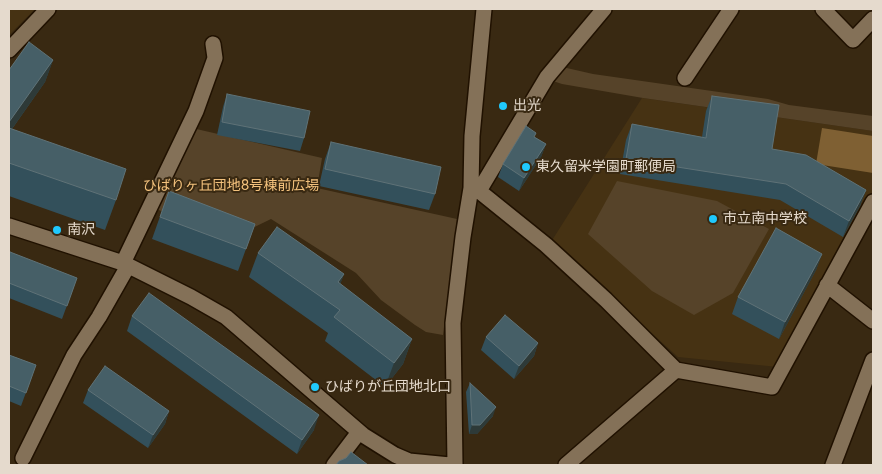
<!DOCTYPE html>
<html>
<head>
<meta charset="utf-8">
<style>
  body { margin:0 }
  #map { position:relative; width:882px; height:474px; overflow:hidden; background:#392912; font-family:Inter,sans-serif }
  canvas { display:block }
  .frame { position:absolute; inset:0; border:10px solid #e5dacd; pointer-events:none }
</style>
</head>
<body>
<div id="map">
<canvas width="882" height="474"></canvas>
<div class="frame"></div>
</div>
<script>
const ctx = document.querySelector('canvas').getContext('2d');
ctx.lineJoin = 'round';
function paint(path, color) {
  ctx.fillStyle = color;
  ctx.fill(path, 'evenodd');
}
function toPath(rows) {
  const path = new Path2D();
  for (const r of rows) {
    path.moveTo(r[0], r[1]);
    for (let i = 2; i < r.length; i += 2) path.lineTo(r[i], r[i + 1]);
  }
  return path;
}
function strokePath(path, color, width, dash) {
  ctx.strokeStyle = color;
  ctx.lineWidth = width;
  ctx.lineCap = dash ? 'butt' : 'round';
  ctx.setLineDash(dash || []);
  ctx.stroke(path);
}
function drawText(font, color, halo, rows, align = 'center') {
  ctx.font = font + ' Inter,"Noto Sans JP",sans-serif';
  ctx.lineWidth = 4;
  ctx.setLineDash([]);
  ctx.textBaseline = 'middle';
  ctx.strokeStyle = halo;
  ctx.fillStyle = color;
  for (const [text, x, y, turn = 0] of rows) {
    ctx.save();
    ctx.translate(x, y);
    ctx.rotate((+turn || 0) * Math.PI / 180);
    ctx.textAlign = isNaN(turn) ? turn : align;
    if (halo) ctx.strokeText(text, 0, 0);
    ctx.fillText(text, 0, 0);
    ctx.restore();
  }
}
const built = toPath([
  [9,9,35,9,9,35],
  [642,98,873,131,873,196,778,367,678,357,551,242]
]);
const green = toPath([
  [558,66,593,74,768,99,789,105,873,116,873,131,643,98,562,84,547,79],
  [192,128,322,158,317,188,457,219,443,335,426,332,415,325,381,300,356,273,271,219,234,237,153,208],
  [617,181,717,201,769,229,733,293,694,315,652,291,588,234]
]);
const water = toPath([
  [822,128,873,136,873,173,816,164]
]);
const minor = toPath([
  [823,9,853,40,873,19],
  [9,50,48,9],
  [685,78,731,9],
  [471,188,479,191,546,245,606,300,676,370,772,387,873,202],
  [479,191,547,77,604,9],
  [9,226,123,263,191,297,226,317,363,435,395,455,409,461,450,465],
  [123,263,196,111,215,58,213,44],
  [827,285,873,321],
  [23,458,74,355,99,317,128,266],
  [334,465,359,432],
  [455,465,453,323,463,237,471,188,472,136,484,9],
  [566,465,676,370],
  [833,465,873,360]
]);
const wall = toPath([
  [53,60,45,82,12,129,116,200,105,230,9,196,9,70],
  [227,94,304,138,300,151,217,135,223,107],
  [712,96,772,149,866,190,860,206,843,237,780,200,620,174,626,140,632,124,702,137,706,111],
  [535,137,546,144,541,157,519,191,498,177,503,164],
  [331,142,435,194,429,210,319,186,325,159],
  [169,191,255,224,238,271,152,239],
  [258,253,344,274,340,284,412,339,403,364,385,387,325,341,328,333,249,277],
  [822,254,816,270,779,339,732,314,738,297],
  [9,256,77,278,62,319,9,298],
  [132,316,314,430,297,454,127,331],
  [486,337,538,343,534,356,514,379,481,350],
  [9,355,36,365,21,406,9,401],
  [470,383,493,416,477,434,469,434,466,392],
  [88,390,169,411,165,424,148,448,83,403]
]);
const shadedWall = toPath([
  [53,60,45,82,9,133,9,122],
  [546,144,541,157,519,191,524,178],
  [866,190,860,206,843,237,849,221],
  [822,254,816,270,779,339,785,322],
  [344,274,335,299,338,282],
  [412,339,403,364,385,387,394,363],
  [538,343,534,356,514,379,519,366],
  [496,407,493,416,477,434,469,434,472,425],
  [169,411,165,424,148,448,153,435],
  [319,415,314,430,297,454,302,440]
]);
const building = toPath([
  [29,42,53,60,9,122,9,70,29,42],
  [227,94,310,111,304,138,222,122,227,94],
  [712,96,779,105,772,149,806,155,866,190,849,221,786,184,626,159,632,124,706,138,712,96],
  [526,126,536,133,534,137,546,144,524,178,503,164,526,126],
  [9,128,126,169,116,200,9,163,9,128],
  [331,142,441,167,435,194,325,169,331,142],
  [169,191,255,224,246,249,160,217,169,191],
  [277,227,344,274,338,282,412,339,394,363,334,317,340,310,258,253,277,227],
  [776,228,822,254,785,322,738,297,776,228],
  [10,252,77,278,67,306,9,283,9,256,10,252],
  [149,293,319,415,302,440,132,316,149,293],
  [505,315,538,343,519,366,486,337,505,315],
  [9,355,36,365,26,393,9,386,9,355],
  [105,366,169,411,153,435,88,390,105,366],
  [470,383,496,407,480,425,472,425,470,383],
  [351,452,368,465,336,465,339,461,346,458,351,452]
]);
const markers = [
  [503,106,5,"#20c9fd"],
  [526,167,5,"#20c9fd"],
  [713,219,5,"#20c9fd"],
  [57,230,5,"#20c9fd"],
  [315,387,5,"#20c9fd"]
];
const poiNames = [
  ["出光",513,106],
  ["東久留米学園町郵便局",536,167],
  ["市立南中学校",723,219],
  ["南沢",67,230],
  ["ひばりが丘団地北口",325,387]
];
const parkNames = [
  ["ひばりヶ丘団地8号棟前広場",231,186]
];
paint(built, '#463213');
paint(green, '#564329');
paint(water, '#7f6033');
strokePath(minor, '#201100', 18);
strokePath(minor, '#847158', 15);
paint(wall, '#33505b');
paint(shadedWall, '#2e3a38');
paint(building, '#465f67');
strokePath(building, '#5f7277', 1);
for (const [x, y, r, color] of markers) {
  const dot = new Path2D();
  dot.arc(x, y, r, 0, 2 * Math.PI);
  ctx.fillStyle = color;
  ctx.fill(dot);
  strokePath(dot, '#392912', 2);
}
drawText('14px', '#e5dacd', '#392912', poiNames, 'left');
drawText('14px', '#f4c27d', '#392912', parkNames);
</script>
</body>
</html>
